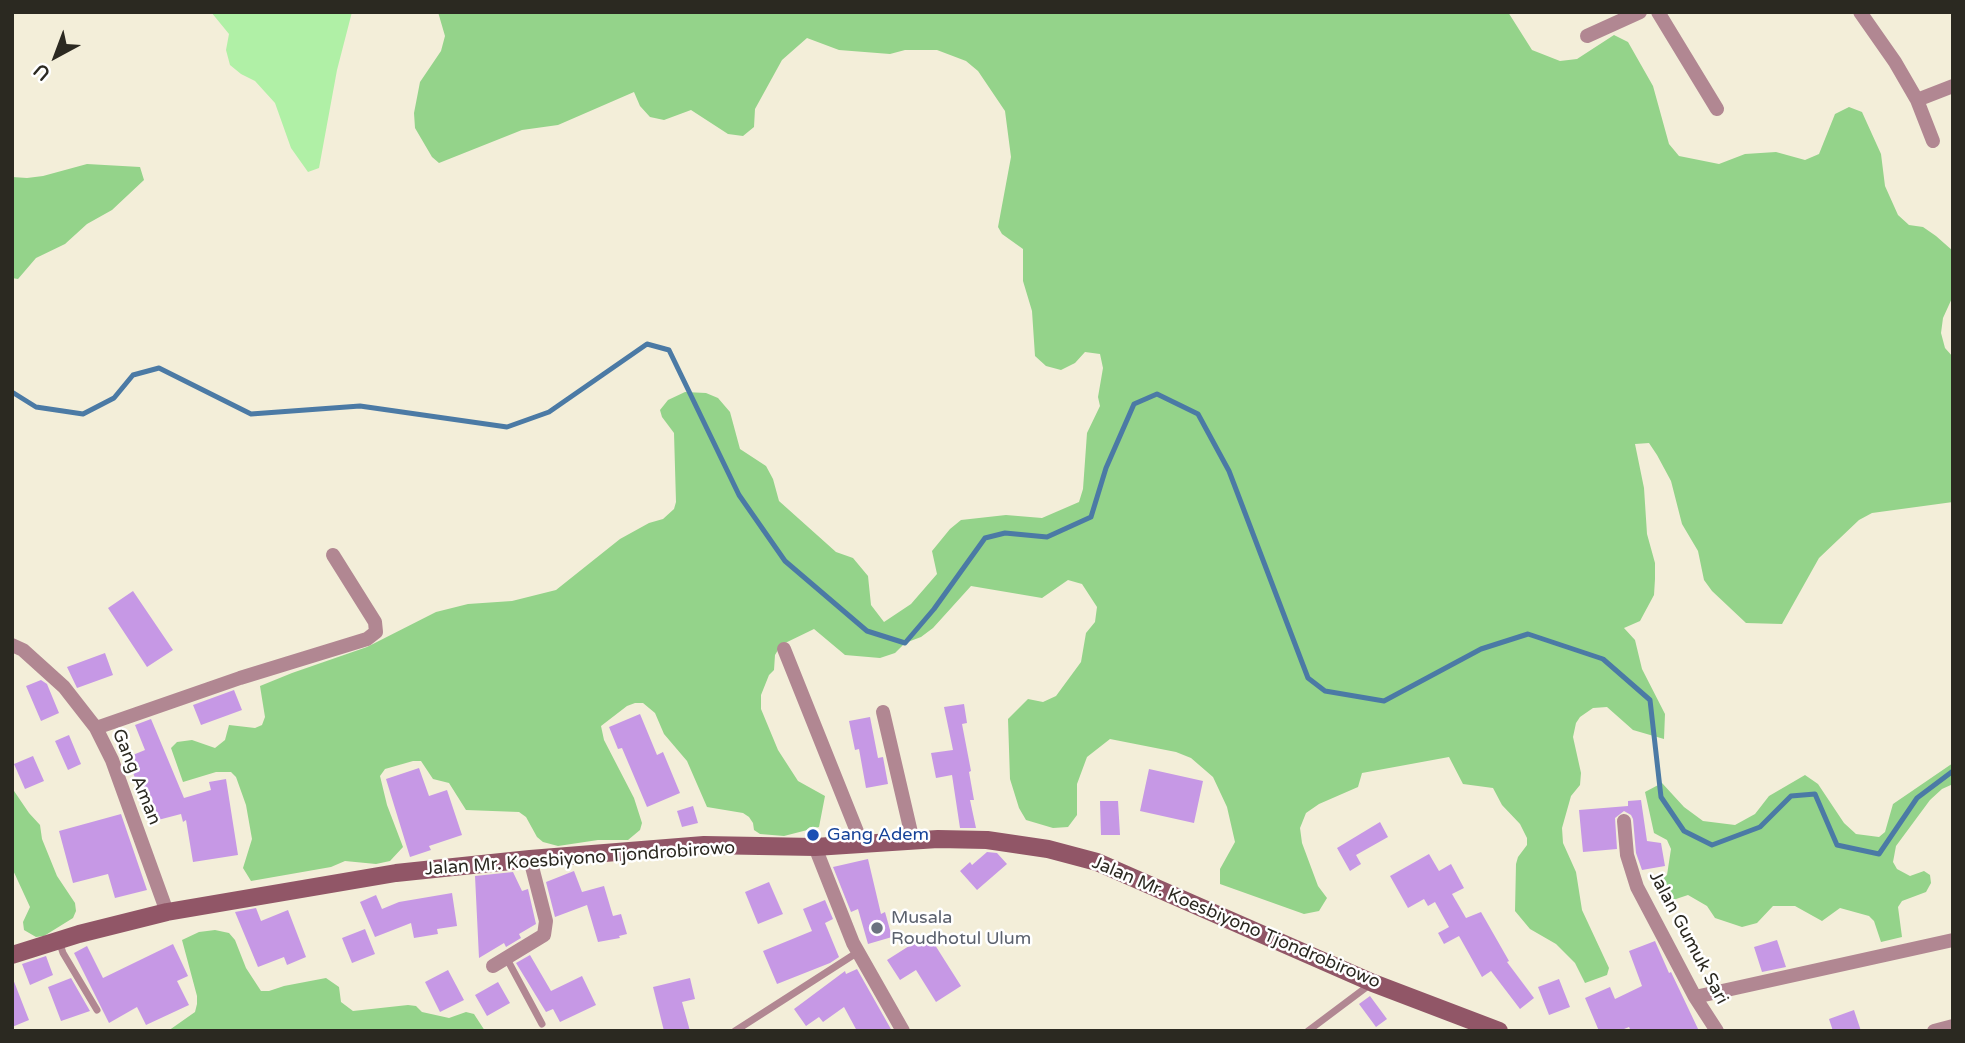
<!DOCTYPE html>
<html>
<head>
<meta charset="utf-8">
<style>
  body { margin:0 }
  #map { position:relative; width:1965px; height:1043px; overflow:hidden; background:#f3eed9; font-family:"Varela Round",sans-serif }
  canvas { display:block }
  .frame { position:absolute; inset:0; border:14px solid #2b2921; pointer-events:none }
  .north { position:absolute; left:21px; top:21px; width:70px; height:70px; -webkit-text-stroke:5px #fff; paint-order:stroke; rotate:221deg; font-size:19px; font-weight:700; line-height:28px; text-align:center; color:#2b2921 }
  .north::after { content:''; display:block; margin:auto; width:24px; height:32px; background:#2b2921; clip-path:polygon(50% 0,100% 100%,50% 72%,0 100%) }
</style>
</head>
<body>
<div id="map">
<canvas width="1965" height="1043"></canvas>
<div class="frame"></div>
<div class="north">U</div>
</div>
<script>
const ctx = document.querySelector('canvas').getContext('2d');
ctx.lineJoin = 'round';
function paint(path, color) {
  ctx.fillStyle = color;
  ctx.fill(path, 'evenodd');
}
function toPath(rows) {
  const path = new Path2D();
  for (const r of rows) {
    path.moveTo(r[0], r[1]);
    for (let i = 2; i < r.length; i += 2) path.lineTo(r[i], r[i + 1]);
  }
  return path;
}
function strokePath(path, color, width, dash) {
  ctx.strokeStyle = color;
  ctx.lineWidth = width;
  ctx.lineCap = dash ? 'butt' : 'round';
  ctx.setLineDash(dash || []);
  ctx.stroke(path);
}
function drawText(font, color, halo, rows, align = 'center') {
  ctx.font = font + ' "Varela Round",sans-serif';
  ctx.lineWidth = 5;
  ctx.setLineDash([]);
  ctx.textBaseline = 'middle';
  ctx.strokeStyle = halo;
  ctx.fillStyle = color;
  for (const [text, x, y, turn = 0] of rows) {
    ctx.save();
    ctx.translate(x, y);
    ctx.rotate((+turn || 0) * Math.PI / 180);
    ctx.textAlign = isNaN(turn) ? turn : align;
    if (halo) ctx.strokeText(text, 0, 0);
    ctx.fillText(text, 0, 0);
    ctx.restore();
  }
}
const green = toPath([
  [211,12,352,12,337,70,319,168,308,172,291,148,275,103,255,81,241,74,230,65,226,50,229,34]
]);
const forest = toPath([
  [438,12,1508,12,1532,50,1560,61,1577,59,1614,35,1628,42,1653,86,1669,144,1679,156,1719,164,1745,154,1776,152,1805,160,1819,154,1835,114,1849,107,1862,112,1881,154,1885,186,1898,215,1909,225,1923,227,1936,236,1953,251,1953,296,1943,318,1941,333,1945,348,1953,357,1953,502,1872,513,1859,520,1819,558,1782,624,1746,623,1712,591,1704,580,1698,551,1682,524,1671,481,1657,455,1649,443,1635,444,1644,488,1647,534,1655,563,1655,579,1654,595,1640,621,1624,628,1635,640,1642,669,1665,714,1664,739,1633,730,1607,707,1593,708,1580,717,1576,723,1573,737,1581,773,1580,785,1571,796,1562,828,1563,843,1576,872,1582,910,1609,968,1607,975,1585,983,1575,963,1556,944,1530,929,1515,911,1516,864,1518,857,1527,845,1527,838,1520,824,1502,805,1493,788,1463,784,1449,757,1362,773,1358,787,1319,804,1306,813,1300,828,1302,843,1318,886,1327,898,1319,911,1304,914,1220,884,1220,869,1235,842,1227,807,1213,777,1191,758,1176,752,1110,739,1087,757,1077,784,1077,815,1068,827,1053,828,1026,820,1019,808,1010,779,1008,719,1028,699,1043,702,1056,696,1081,662,1086,633,1095,622,1097,607,1082,584,1068,580,1042,598,971,586,933,628,921,637,905,643,895,653,880,658,845,655,814,629,781,645,775,655,774,670,769,675,761,695,761,709,778,750,798,781,825,796,819,827,784,836,760,834,754,830,753,823,749,817,743,813,707,807,687,761,664,734,655,713,643,703,635,703,627,706,601,726,604,740,634,798,642,823,640,830,628,840,598,840,558,846,543,842,537,837,526,817,519,812,466,810,449,783,433,779,421,761,413,761,385,769,380,776,387,805,403,847,390,861,376,864,345,861,331,867,251,881,243,868,252,839,246,805,236,777,231,772,216,772,183,782,171,748,177,742,192,740,215,748,225,740,229,725,255,728,262,725,265,717,260,686,292,673,367,647,436,612,468,604,512,601,556,590,620,539,649,523,663,519,674,509,676,502,674,433,662,417,660,410,668,400,685,392,706,393,718,398,730,412,740,449,766,466,773,479,779,501,836,552,853,558,868,576,871,605,884,622,911,604,937,574,932,551,950,529,961,520,1006,515,1042,518,1079,502,1083,489,1087,433,1100,406,1098,397,1103,368,1100,354,1085,352,1075,363,1061,370,1046,366,1035,356,1032,311,1023,281,1023,249,1002,234,998,227,1011,157,1005,111,978,71,966,61,937,50,905,50,890,54,839,50,807,38,782,60,755,109,754,127,743,136,728,134,691,110,664,120,650,117,640,106,634,92,558,125,522,130,439,163,432,157,415,128,414,113,420,82,441,51,445,36],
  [87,164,140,167,144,180,112,210,87,224,65,244,36,258,18,279,12,278,12,177,27,178,43,176],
  [1953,763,1953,784,1942,789,1930,800,1896,846,1893,862,1897,869,1910,876,1924,871,1930,875,1931,883,1926,892,1902,901,1898,907,1902,937,1881,942,1874,921,1869,916,1840,908,1822,921,1795,906,1773,906,1757,923,1742,927,1715,918,1707,906,1688,895,1667,902,1661,898,1657,892,1655,885,1667,875,1671,849,1667,840,1654,833,1645,792,1662,783,1684,807,1703,821,1735,825,1755,814,1769,796,1805,775,1818,784,1844,823,1856,834,1879,837,1885,832,1893,804],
  [12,788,29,813,40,825,42,839,57,876,75,903,76,911,73,918,44,936,36,937,24,930,23,922,30,907,12,868],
  [215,930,229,933,235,940,246,968,261,991,269,991,284,986,326,978,339,987,341,1002,353,1011,408,1005,416,1006,422,1012,449,1018,466,1012,474,1014,485,1031,168,1031,195,1012,197,1004,197,996,182,940,199,932]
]);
const stream = toPath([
  [12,392,36,407,83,414,114,398,133,375,159,368,251,414,360,406,507,427,549,412,647,344,669,350,739,495,785,561,867,631,905,643,934,609,985,538,1005,533,1047,537,1091,517,1106,468,1134,404,1157,394,1198,414,1229,471,1308,678,1325,691,1384,701,1481,649,1528,634,1603,659,1650,700,1661,797,1684,831,1712,845,1760,827,1791,796,1815,794,1837,845,1879,854,1917,798,1953,771]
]);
const building = toPath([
  [133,591,173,650,147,667,108,608],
  [105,653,113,675,77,688,67,667],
  [41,680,47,684,59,713,41,721,26,686],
  [234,690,242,710,201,725,193,705],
  [964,704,967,723,962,724,971,771,969,772,974,800,970,800,976,828,960,828,952,775,936,778,931,753,953,750,944,707],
  [640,714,657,755,663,752,680,793,647,807,622,748,618,749,609,727],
  [870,717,878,758,883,757,888,784,866,788,859,749,855,750,849,721],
  [151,719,184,798,211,790,209,782,226,779,238,855,193,862,186,820,183,822,181,814,158,820,152,800,143,803,128,757,145,750,135,725],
  [69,735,81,764,68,770,55,741],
  [33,756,44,781,25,789,14,764],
  [419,768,429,796,447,790,462,835,429,846,431,850,410,857,386,779],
  [1149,769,1203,781,1194,823,1140,811],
  [1641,800,1647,841,1661,843,1665,866,1642,870,1636,853,1633,819,1631,815,1624,811,1615,818,1617,849,1583,852,1579,810,1628,806,1628,801],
  [1100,801,1118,801,1120,835,1101,835],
  [693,806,698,823,682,827,677,811],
  [121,814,147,890,115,898,108,874,73,883,59,831],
  [1380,822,1388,837,1356,855,1361,864,1350,871,1337,848],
  [987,852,997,853,1007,864,977,890,960,871,970,862,972,865],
  [1429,854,1439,871,1451,864,1464,888,1452,894,1466,918,1481,912,1509,961,1507,962,1534,998,1520,1009,1491,971,1482,977,1459,936,1444,944,1438,933,1449,927,1435,902,1428,906,1424,899,1408,908,1390,876],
  [868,859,881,914,885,912,892,937,868,944,858,909,851,912,833,867],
  [574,871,582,892,604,886,613,916,621,914,627,934,619,936,620,938,598,942,587,905,555,917,546,882],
  [513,872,522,891,528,889,536,924,519,934,521,938,506,947,504,943,479,958,475,876],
  [769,882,783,914,758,924,745,892],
  [452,893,457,926,437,929,438,934,414,938,411,923,375,937,360,902,376,895,382,909,399,902],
  [825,900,833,919,825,923,839,957,830,963,777,984,763,951,812,931,803,909],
  [256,908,261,921,288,910,306,957,287,965,284,957,258,967,235,912],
  [365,929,375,954,352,963,342,938],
  [928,934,961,986,936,1002,916,970,900,980,887,960],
  [1777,940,1786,967,1762,972,1754,947],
  [1655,941,1669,973,1671,972,1699,1031,1631,1031,1629,1027,1619,1031,1599,1031,1585,998,1610,987,1615,999,1642,986,1629,951],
  [173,944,188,976,177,981,189,1005,146,1025,137,1007,109,1023,74,953,87,946,103,978],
  [530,955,551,991,582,976,596,1005,560,1022,553,1009,546,1012,516,963],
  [46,956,53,975,30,985,22,964],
  [857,969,892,1031,857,1031,844,1007,823,1022,819,1017,806,1026,794,1009,845,971,846,974],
  [448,970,464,1000,440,1012,425,982],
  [71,978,90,1011,61,1021,48,987],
  [690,978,695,999,682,1002,690,1031,664,1031,653,987],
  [13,979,29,1020,12,1027,12,980],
  [1559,979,1570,1007,1549,1015,1538,987],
  [498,982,510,1003,487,1016,475,995],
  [1370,996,1387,1019,1376,1027,1359,1004],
  [1854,1010,1861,1031,1833,1031,1829,1019]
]);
const service = toPath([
  [59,941,63,953,97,1010],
  [507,959,542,1024],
  [735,1031,858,952],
  [1308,1031,1372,983]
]);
const minor = toPath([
  [1658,12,1717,109],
  [1860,12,1895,62,1917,100,1953,86],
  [1587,36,1640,12],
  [1917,100,1933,141],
  [12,645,23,650,64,687,96,728,112,760,167,912],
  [784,649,862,844],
  [883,712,913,841],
  [96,728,240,678,367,639,376,632,375,622,333,555],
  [1624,821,1627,855,1637,887,1695,997,1717,1031],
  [815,847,853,943,903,1031],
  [493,966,544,935,546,921,530,859],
  [1695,997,1953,940],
  [1934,1031,1953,1026]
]);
const secondary = toPath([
  [12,955,79,934,167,912,396,873,530,859,704,845,815,847,938,839,987,840,1048,849,1097,862,1373,983,1499,1031]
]);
const markers = [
  [813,835,7,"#1a4fb4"],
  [877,928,7,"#6b7280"]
];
const streetNames = [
  ["Gang Aman",136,777,68],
  ["Jalan Mr. Koesbiyono Tjondrobirowo",580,859,-4],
  ["Jalan Mr. Koesbiyono Tjondrobirowo",1236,923,23],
  ["Jalan Gumuk Sari",1688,938,62]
];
const transitNames = [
  ["Gang Adem",827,835]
];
const worshipNames = [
  ["Musala",891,918],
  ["Roudhotul Ulum",891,939]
];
paint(green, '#b0f0a6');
paint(forest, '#94d38a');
strokePath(stream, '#4b7aa5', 5);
paint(building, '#c698e5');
strokePath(service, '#b18792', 7);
strokePath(minor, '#b18792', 14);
strokePath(secondary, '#915667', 18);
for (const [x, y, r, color] of markers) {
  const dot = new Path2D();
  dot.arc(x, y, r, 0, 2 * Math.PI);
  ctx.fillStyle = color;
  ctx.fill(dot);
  strokePath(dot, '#fff', 2.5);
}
drawText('18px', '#2b2921', '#fff', streetNames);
drawText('18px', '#164399', '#fff', transitNames, 'left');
drawText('18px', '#5b616d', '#fff', worshipNames, 'left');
</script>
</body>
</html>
